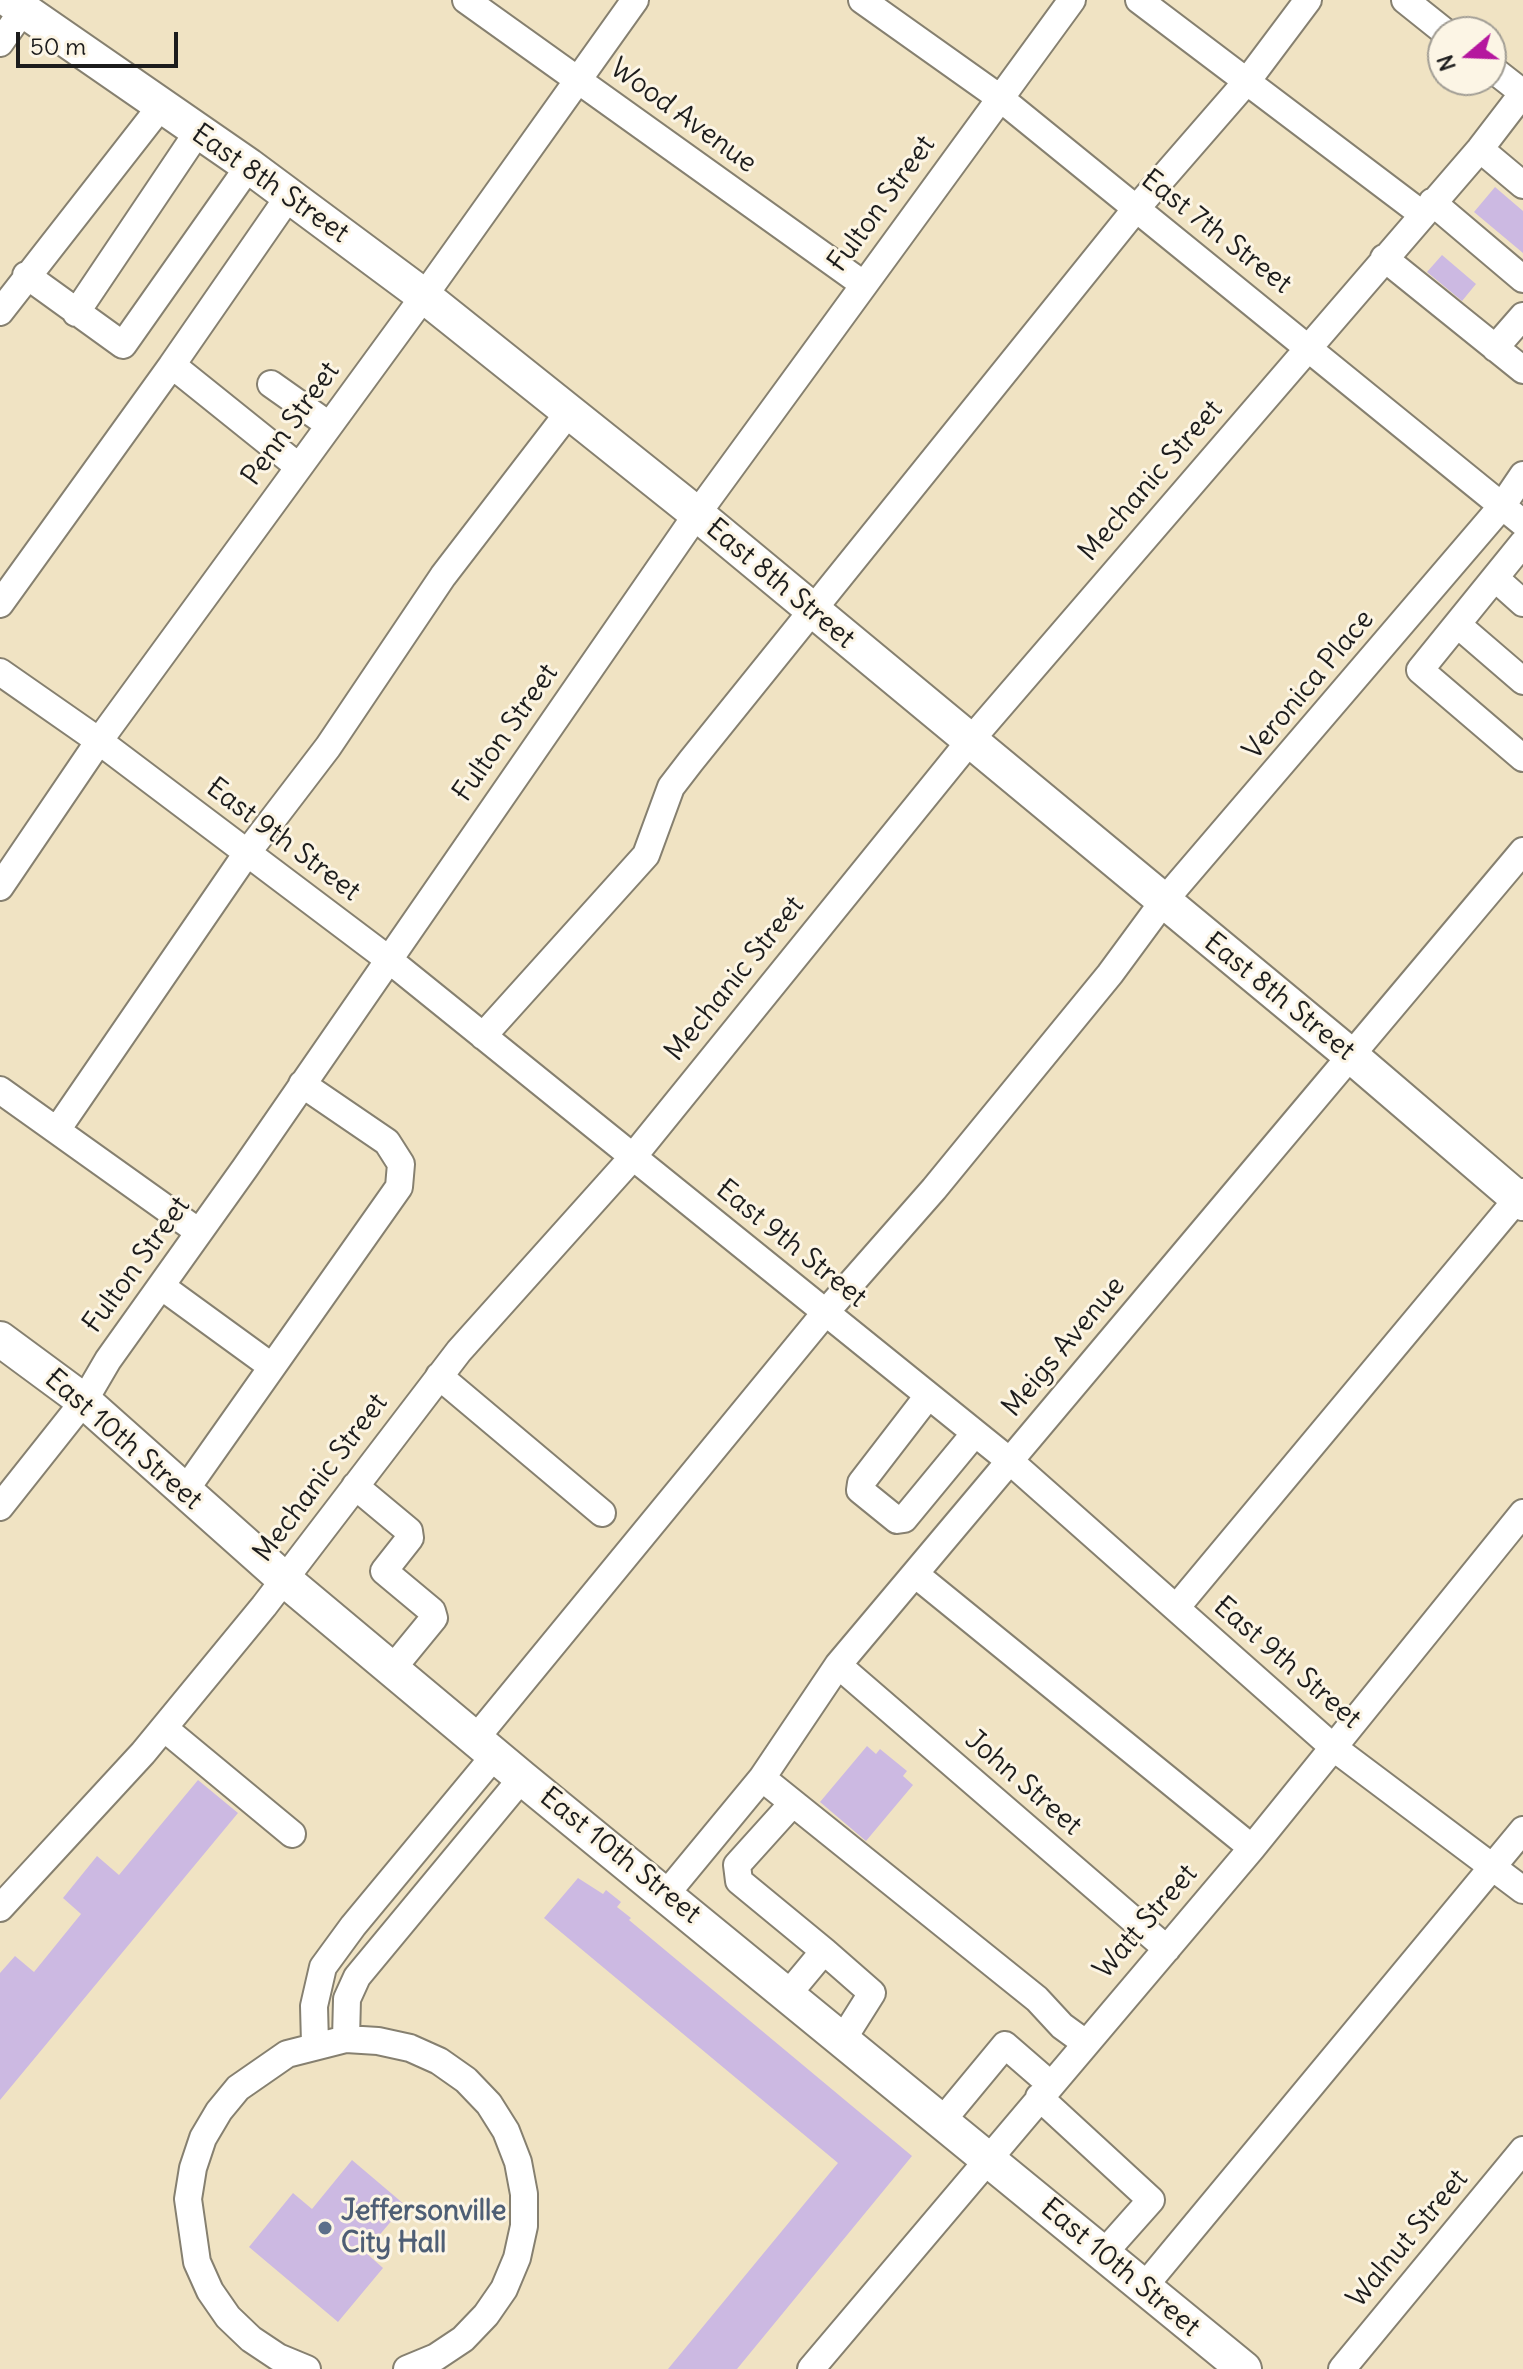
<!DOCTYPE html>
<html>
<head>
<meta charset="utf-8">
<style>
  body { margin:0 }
  #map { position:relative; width:1523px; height:2369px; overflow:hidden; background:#f0e3c3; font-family:Delius,sans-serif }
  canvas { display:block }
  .north { position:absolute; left:1427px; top:16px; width:80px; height:80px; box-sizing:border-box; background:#fcf5e5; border:2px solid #a29e95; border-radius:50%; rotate:251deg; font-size:22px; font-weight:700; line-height:32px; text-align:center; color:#1c1c1c }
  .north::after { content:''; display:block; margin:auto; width:28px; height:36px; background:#b5179e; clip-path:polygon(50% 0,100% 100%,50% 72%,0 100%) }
  .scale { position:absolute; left:16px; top:32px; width:162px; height:36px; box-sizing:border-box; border:4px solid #1c1c1c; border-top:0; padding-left:10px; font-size:24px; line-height:28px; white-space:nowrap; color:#1c1c1c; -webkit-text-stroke:6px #fcf5e5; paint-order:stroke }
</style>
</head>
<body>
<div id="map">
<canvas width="1523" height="2369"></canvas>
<div class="north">N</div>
<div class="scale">50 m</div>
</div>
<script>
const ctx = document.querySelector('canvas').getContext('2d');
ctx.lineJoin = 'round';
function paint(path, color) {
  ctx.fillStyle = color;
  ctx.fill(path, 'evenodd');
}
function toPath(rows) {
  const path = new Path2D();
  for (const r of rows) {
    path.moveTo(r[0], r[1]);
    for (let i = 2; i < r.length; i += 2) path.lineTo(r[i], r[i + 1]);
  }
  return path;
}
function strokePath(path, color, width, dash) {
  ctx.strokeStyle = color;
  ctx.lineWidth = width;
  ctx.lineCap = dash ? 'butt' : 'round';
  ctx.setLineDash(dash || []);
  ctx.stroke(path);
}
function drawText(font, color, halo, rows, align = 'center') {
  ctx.font = font + ' Delius,sans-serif';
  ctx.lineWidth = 6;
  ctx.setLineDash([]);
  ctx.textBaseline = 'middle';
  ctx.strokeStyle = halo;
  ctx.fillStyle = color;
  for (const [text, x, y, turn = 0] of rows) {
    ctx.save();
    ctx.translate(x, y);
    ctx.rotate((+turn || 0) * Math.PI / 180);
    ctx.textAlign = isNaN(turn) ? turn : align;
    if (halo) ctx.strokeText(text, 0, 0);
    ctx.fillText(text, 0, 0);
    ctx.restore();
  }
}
const building = toPath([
  [1495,187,1523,211,1523,253,1474,212],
  [1442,255,1476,284,1462,301,1427,272],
  [867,1746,876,1754,880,1749,907,1771,903,1776,913,1785,866,1841,820,1802],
  [198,1780,238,1813,0,2100,0,1973,15,1956,34,1972,81,1914,63,1898,97,1856,119,1875],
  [578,1878,603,1894,606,1890,621,1902,617,1907,631,1918,629,1920,912,2156,737,2369,668,2369,838,2163,544,1918],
  [352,2160,405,2205,365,2252,383,2268,338,2322,249,2247,293,2193,312,2209]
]);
const minor = toPath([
  [466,0,863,284],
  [862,0,1000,98,1523,523],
  [1139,0,1422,214],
  [1405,0,1445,32],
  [0,43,23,10],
  [1491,68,1523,93],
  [1480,149,1523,185],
  [289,196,172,365,299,467],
  [1432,202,1523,279],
  [1384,258,1523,370],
  [26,275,123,345,249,166],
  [0,312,161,106],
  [76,313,197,133],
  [1495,348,1523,316],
  [271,384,329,425],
  [1523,543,1420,670,1523,758],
  [1495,578,1523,603],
  [0,604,172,365],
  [1458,625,1523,681],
  [0,672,99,741,388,959,1011,1462,1334,1748,1523,1890],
  [0,887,99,741,424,296,635,0],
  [483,1036,646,855,671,787,691,761,1135,210,1248,80,1308,0],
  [0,1090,199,1232],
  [57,1130,247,853,328,747,443,576,569,412],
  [161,1286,271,1366],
  [439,1376,602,1513],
  [928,1396,861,1483,860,1490,897,1520,904,1519,975,1433],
  [355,1486,409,1531,410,1538,384,1571,432,1611,434,1618,393,1668],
  [184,1492,399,1187,401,1164,387,1142,302,1084],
  [0,1507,84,1401,108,1360,245,1168,697,514,1072,0],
  [915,1574,1252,1848],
  [1176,1608,1523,1192],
  [838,1665,1167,1949],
  [164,1728,292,1834],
  [476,1738,825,1313,934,1189,1110,974,1163,902,1502,506,1523,475],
  [762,1778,1037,1999,1062,2026,1084,2042],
  [667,1893,762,1778,838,1665,1523,851],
  [0,1908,143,1753,264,1606,459,1351,632,1158,969,742,1480,149,1523,93],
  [824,1951,872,1993,843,2039],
  [789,1993,824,1951,739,1881,737,1865,792,1804],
  [346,2039,347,1999,357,1977,522,1778],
  [315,2044,314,2006,323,1967,353,1926,495,1755],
  [1039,2097,1151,2200,1103,2254],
  [942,2121,1005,2045,1050,2084],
  [1143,2288,1523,1830],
  [307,2369,278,2357,251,2339,228,2317,210,2291,197,2262,188,2199,193,2168,203,2138,219,2111,238,2088,287,2054,346,2039,378,2041,410,2048,439,2061,466,2080,489,2104,506,2131,518,2162,524,2194,524,2226,517,2258,504,2289,486,2315,463,2339,436,2357,407,2369],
  [811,2369,1252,1848,1523,1513],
  [1342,2369,1523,2150]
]);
const major = toPath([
  [9,0,249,166,424,296,697,514,1349,1054,1523,1203],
  [0,1339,84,1401,284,1579,522,1778,1244,2369]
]);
const markers = [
  [325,2228,8,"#5c6f8a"]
];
const streetNames = [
  ["Wood Avenue",683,116,36],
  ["East 8th Street",270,184,35],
  ["Fulton Street",882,204,-54],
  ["East 7th Street",1216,232,38],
  ["Penn Street",291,424,-54],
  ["Mechanic Street",1151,481,-49],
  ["East 8th Street",780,584,40],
  ["Veronica Place",1309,685,-50],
  ["Fulton Street",506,733,-55],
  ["East 9th Street",283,840,37],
  ["Mechanic Street",735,979,-51],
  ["East 8th Street",1279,997,39],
  ["East 9th Street",791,1244,39],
  ["Fulton Street",137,1265,-54],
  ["Meigs Avenue",1064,1347,-50],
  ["East 10th Street",123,1440,41],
  ["Mechanic Street",321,1478,-53],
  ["East 9th Street",1287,1663,41],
  ["John Street",1023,1783,41],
  ["East 10th Street",620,1856,39],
  ["Watt Street",1146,1922,-49],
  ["Walnut Street",1408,2239,-50],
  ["East 10th Street",1120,2268,40]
];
const serviceNames = [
  ["Jeffersonville",341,2212],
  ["City Hall",341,2244]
];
paint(building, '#ccb9e2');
strokePath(minor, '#868070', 30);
strokePath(major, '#868070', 38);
strokePath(minor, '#fff', 26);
strokePath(major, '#fff', 34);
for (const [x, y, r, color] of markers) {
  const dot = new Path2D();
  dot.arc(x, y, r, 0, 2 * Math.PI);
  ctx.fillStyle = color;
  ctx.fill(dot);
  strokePath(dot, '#fcf5e5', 3);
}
drawText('28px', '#1c1c1c', '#fcf5e5', streetNames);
drawText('bold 28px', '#4e5e75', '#fcf5e5', serviceNames, 'left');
</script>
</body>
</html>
